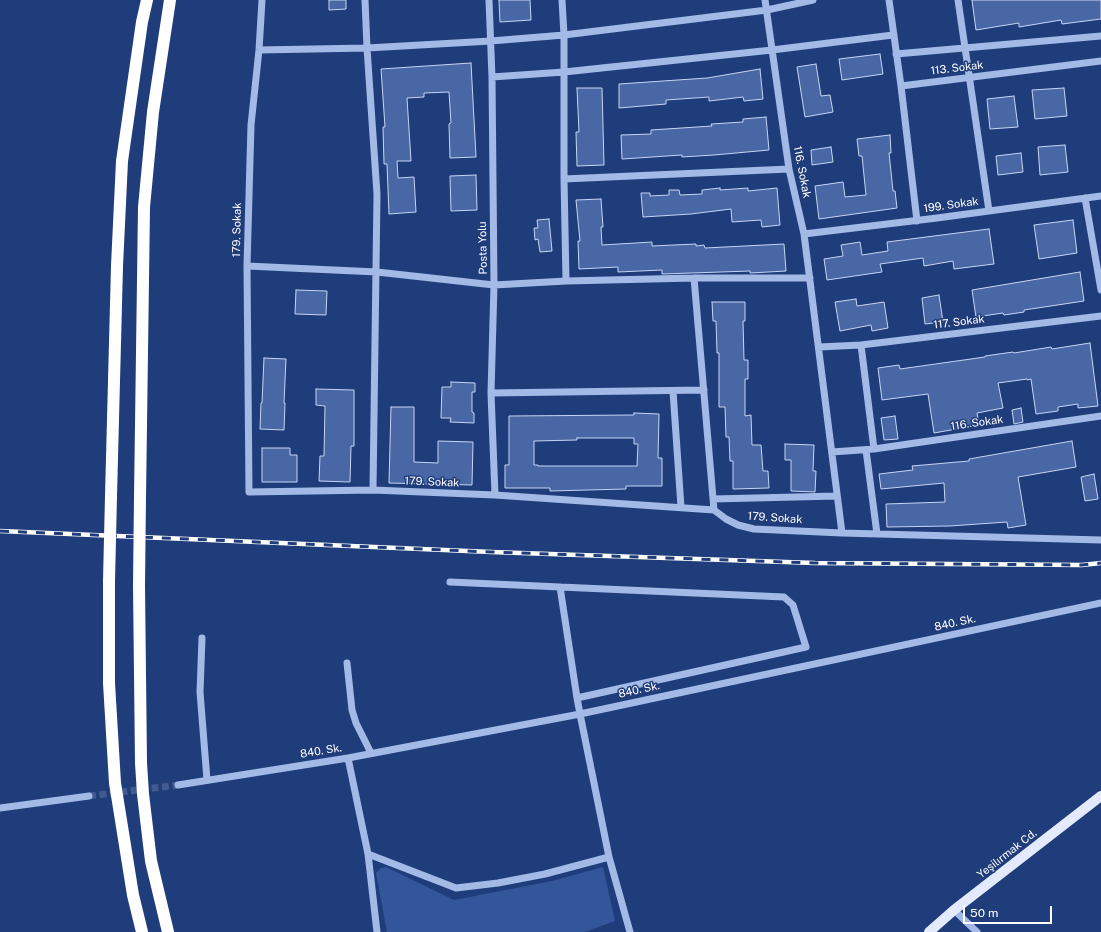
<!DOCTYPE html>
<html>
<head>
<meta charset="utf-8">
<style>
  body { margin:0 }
  #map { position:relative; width:1101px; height:932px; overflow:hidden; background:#203d7b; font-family:"Public Sans",sans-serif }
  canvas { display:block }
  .scale { position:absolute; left:963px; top:906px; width:89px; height:18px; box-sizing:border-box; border:2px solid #fff; border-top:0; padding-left:5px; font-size:12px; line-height:14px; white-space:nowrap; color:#fff; -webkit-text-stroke:3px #203d7b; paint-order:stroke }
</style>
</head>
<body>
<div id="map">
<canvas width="1101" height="932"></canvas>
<div class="scale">50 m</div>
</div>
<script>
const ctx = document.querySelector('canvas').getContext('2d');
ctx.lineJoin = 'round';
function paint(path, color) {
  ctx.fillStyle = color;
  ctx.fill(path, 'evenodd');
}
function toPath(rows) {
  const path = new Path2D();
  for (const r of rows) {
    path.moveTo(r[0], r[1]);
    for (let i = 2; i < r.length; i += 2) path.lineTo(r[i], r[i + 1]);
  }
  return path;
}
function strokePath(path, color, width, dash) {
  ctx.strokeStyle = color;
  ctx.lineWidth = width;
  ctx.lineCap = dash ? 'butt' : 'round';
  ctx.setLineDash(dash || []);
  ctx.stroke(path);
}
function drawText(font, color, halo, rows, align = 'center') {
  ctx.font = font + ' "Public Sans",sans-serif';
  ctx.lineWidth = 3;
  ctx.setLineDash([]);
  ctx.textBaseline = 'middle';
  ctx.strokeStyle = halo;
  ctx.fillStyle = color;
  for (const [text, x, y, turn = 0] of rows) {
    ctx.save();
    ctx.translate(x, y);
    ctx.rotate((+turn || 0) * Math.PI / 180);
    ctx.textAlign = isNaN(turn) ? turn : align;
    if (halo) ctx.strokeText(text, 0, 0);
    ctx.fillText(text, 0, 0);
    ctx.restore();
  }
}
const green = toPath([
  [386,867,454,900,552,881,603,867,615,921,585,932,387,932,376,873,381,868]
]);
const building = toPath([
  [329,0,346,0,346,9,329,10,329,0],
  [499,0,530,0,531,20,500,22,499,0],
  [972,0,1101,0,1101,19,1062,24,1061,20,1019,27,1019,23,976,30,972,0],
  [880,54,883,74,842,80,839,59,880,54],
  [471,63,476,157,450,158,449,124,451,123,449,92,424,93,424,97,407,98,411,161,397,161,398,178,414,177,416,212,389,214,387,164,384,164,383,127,385,127,381,69,471,63],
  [816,64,821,96,830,95,833,112,805,117,797,67,816,64],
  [760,69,763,99,744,101,743,97,709,101,709,97,666,100,666,104,619,108,619,84,707,78,760,69],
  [577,88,602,88,604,165,577,166,576,132,579,132,577,88],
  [1064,88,1067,116,1035,119,1032,90,1064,88],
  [1014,96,1018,127,990,129,987,99,1014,96],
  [766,117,769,150,714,155,682,157,682,155,622,159,621,135,651,134,651,130,712,126,711,124,743,122,743,119,766,117],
  [890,135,891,153,889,153,893,191,895,191,897,208,819,219,815,186,843,182,845,197,866,195,862,156,859,156,857,139,890,135],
  [1065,145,1068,172,1040,175,1038,147,1065,145],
  [831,147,833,162,812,165,811,150,831,147],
  [1021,153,1023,172,998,175,996,156,1021,153],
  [476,175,477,210,451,211,450,176,476,175],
  [720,188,720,190,748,188,748,191,777,188,780,225,762,227,761,220,732,222,731,209,691,214,643,217,641,193,650,193,650,196,669,195,669,190,679,190,680,195,702,194,702,190,720,188],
  [601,199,603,227,601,227,602,245,652,242,652,246,696,244,696,246,704,245,705,248,784,244,786,271,750,273,750,271,662,274,662,270,618,272,618,267,579,269,578,241,580,241,576,200,601,199],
  [549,219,552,251,540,252,538,239,535,240,534,228,538,228,537,220,549,219],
  [1073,220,1077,253,1039,259,1034,225,1073,220],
  [989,229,994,264,954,269,953,261,924,266,923,258,880,264,882,272,827,280,824,259,843,256,841,245,860,242,862,255,888,251,887,242,989,229],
  [1080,272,1084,301,1024,310,1024,312,1004,315,1003,313,976,317,972,290,1080,272],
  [296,290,327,291,326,315,295,314,296,290],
  [939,295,943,322,925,324,922,298,939,295],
  [856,299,857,306,884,302,888,328,872,331,871,325,840,331,835,302,856,299],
  [712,302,745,302,745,321,743,321,744,360,748,360,748,379,745,379,745,416,751,415,752,445,761,445,763,471,768,471,769,488,733,489,733,461,730,461,729,437,726,437,725,407,719,407,719,353,717,353,716,321,713,321,712,302],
  [1090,343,1098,406,1078,408,1078,404,1058,407,1058,411,1036,414,1031,379,1027,380,1027,379,998,383,1003,408,977,413,979,425,934,433,928,394,882,400,878,368,899,365,900,369,985,357,985,356,1013,352,1014,353,1051,347,1052,349,1090,343],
  [264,358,286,359,284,403,285,403,284,430,260,429,261,403,262,403,264,358],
  [451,382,475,383,475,392,472,392,472,412,474,413,474,423,450,422,451,418,441,418,442,387,451,387,451,382],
  [316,389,354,390,354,446,351,446,350,482,319,481,320,456,324,456,325,406,316,405,316,389],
  [391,407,414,407,414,462,438,463,438,441,473,442,472,485,389,483,391,407],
  [1021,408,1023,422,1014,424,1012,410,1021,408],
  [634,413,659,414,658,458,662,458,662,486,626,486,626,489,550,491,550,488,505,488,505,465,509,465,509,416,634,415,634,413],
  [577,438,634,438,634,444,638,444,637,466,538,466,538,465,534,465,534,441,577,440,577,438],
  [895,416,898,439,884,440,881,418,895,416],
  [1072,441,1076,467,1018,477,1026,525,1008,528,1007,522,950,526,887,527,886,504,945,502,944,483,881,489,879,474,913,470,912,466,969,461,969,459,1072,441],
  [785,444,814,445,813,471,816,471,815,492,791,491,791,460,785,460,785,444],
  [262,448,290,448,290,455,297,455,297,482,262,482,262,448],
  [1094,474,1098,499,1085,501,1081,477,1094,474]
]);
const minorTunnel = toPath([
  [89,796,178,785]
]);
const minor = toPath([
  [262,0,259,50,251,125,247,266,249,492,373,490,495,495,714,510,726,519,738,525,754,529,842,533,1101,540],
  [365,0,367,48,377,194,373,490],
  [489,0,492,77,494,285,491,393,495,495],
  [562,0,564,35,564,179,566,281],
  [765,0,789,169,804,234,842,533],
  [889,0,901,86,1101,61],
  [958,0,989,211],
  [259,50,367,48,491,41,564,35,767,10,813,0],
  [896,54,1101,36],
  [492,77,564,72,772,50,893,35],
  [901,86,917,221],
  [564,179,789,169],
  [1085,198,1101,290],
  [804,234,937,218,1101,196],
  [247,266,377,272,494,285,566,281,694,278],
  [861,345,874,449],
  [819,347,861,345,1101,316],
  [673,391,681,507],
  [491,393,704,390],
  [866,450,877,534],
  [832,452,874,449,1101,416],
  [713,499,837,496],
  [714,510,694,278,810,278],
  [450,582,560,587],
  [202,638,200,692,207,780],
  [347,663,352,710,356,723,371,753],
  [577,698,806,647,793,605,784,597,560,587,577,698,580,714,609,857,630,932],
  [348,758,368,854,456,888,498,883,545,874,609,857],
  [178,785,348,758,580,714,1101,603],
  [0,808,89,796],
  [368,854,377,932],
  [954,910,977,932]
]);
const major = toPath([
  [929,932,954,910,1101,796]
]);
const highway = toPath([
  [111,496,117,266,122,161,142,22,147,0],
  [140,497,144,207,153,112,170,0],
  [109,581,109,683,115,783,133,895,142,932],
  [139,586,141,763,143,794,151,861,168,932]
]);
const rail = toPath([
  [0,531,491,552,815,563,1082,565,1101,563]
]);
const highwayBridge = toPath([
  [109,581,111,496],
  [139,586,140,497]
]);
const streetNames = [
  ["113. Sokak",957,68,-7],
  ["116. Sokak",802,172,79],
  ["199. Sokak",951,205,-8],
  ["179. Sokak",237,230,-89],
  ["Posta Yolu",483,248,-91],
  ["117. Sokak",959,322,-7],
  ["116. Sokak",977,423,-8],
  ["179. Sokak",432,482,2],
  ["179. Sokak",775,518,4],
  ["840. Sk.",955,623,-12],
  ["840. Sk.",639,690,-12],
  ["840. Sk.",321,751,-9],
  ["Yeşilırmak Cd.",1007,854,-38]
];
paint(green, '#359');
paint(building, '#4967a4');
strokePath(building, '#c6d5f5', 1);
strokePath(minorTunnel, '#415a8f', 7, [7, 3.5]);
strokePath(minor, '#a3b9e6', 7);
strokePath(major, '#e4eafd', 10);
strokePath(highway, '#fff', 12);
strokePath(rail, '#fff', 4.5);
strokePath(rail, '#203d7b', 3, [9]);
strokePath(highwayBridge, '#fff', 12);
drawText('11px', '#fff', '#203d7b', streetNames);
</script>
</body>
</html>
